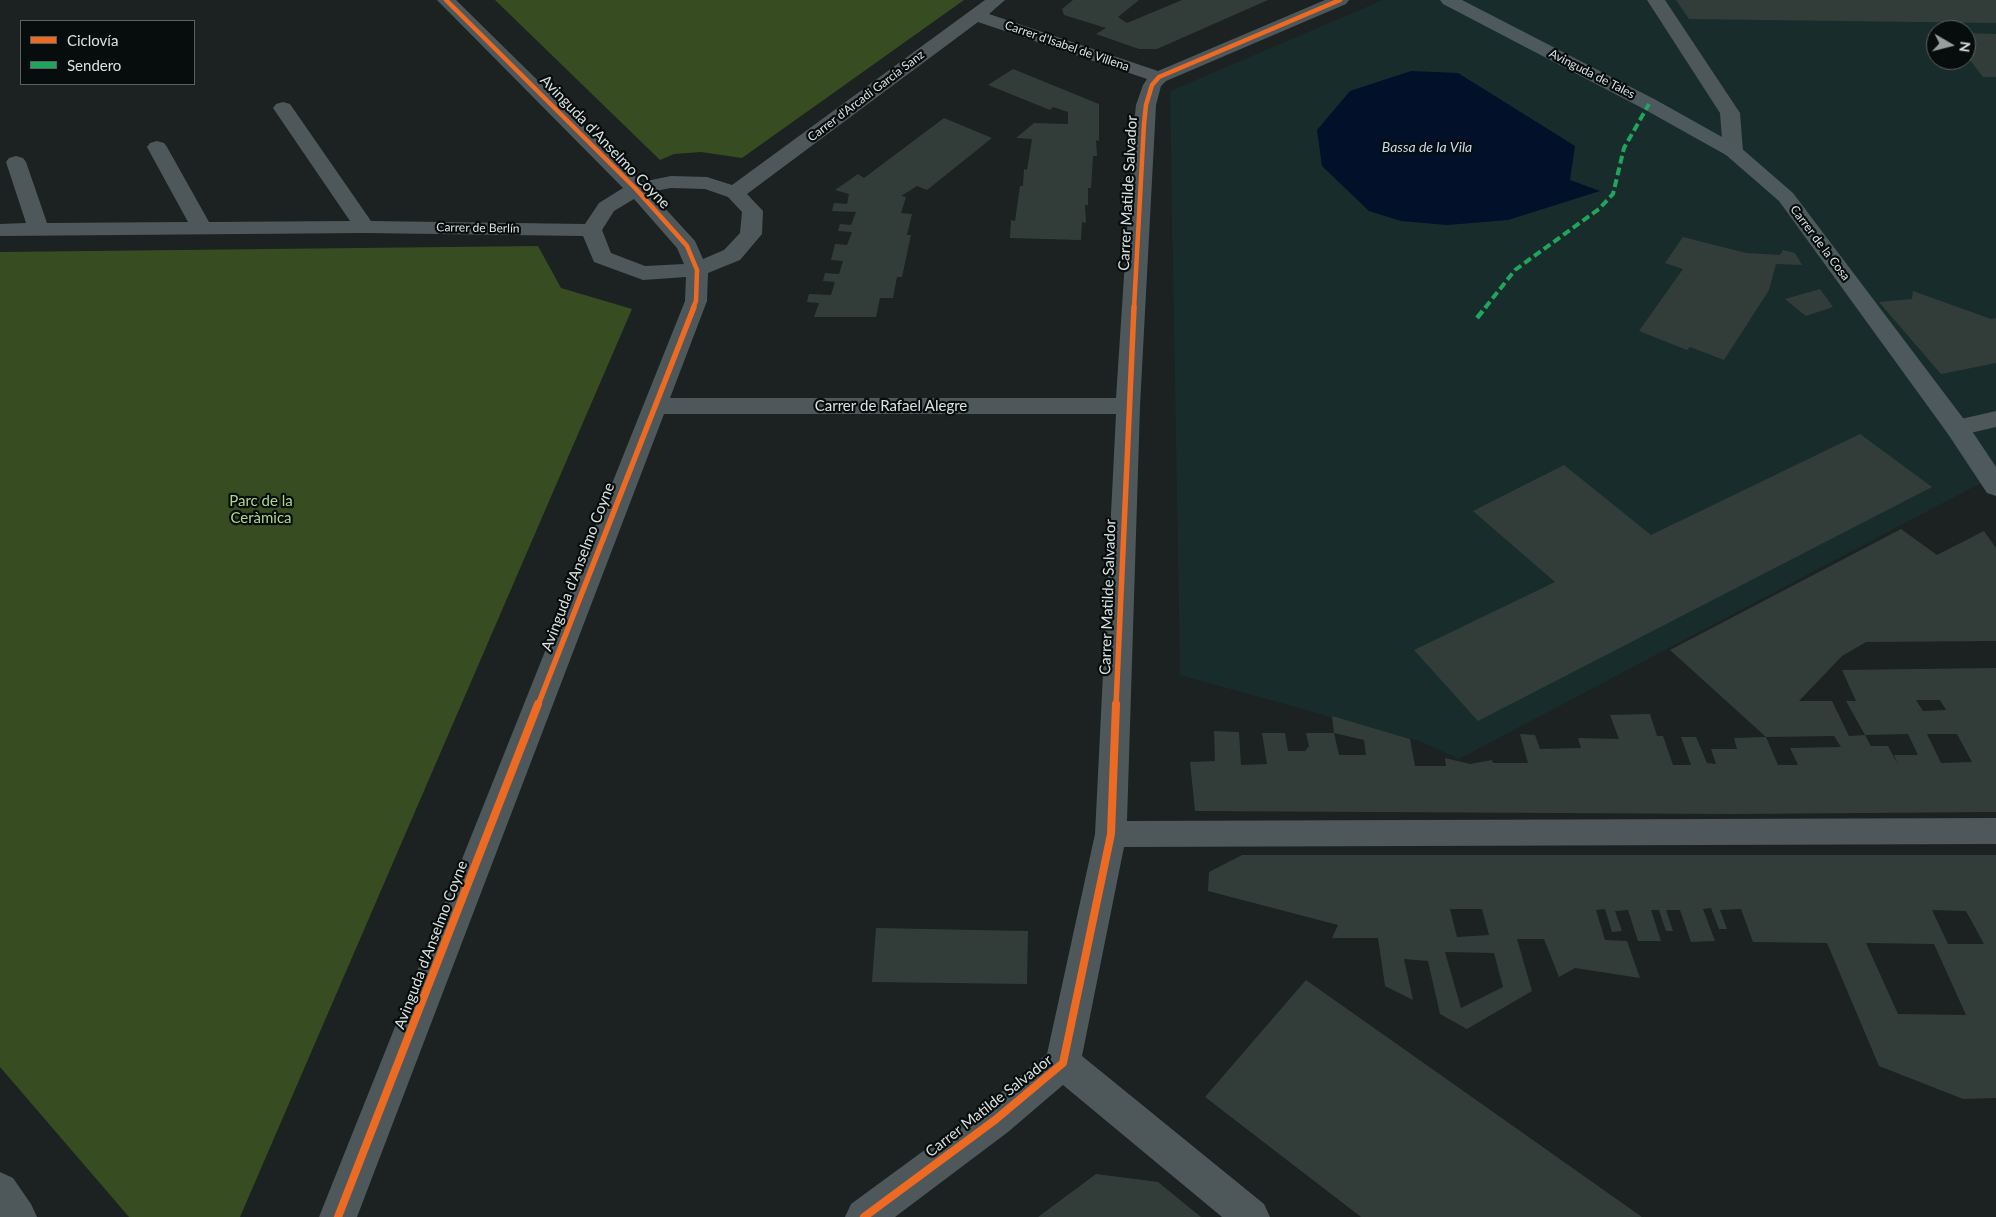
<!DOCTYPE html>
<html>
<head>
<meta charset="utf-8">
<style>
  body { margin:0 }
  #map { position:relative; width:1996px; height:1217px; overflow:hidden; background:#1b2221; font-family:Lato,sans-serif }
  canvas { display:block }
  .legend { position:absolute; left:20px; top:20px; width:175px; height:65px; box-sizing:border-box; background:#070d0c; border:1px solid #5b6261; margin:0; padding:6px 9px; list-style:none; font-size:15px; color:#d9e1e1 }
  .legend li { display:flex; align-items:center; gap:10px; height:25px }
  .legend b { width:25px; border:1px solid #5b6261 }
  .north { position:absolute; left:1926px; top:20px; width:50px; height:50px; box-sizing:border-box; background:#070d0c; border:1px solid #5b6261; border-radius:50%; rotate:98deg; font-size:14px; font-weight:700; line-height:20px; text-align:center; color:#d9e1e1 }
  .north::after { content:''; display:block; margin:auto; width:18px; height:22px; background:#969e9e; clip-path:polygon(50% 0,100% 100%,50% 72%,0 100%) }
</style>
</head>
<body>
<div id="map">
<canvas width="1996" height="1217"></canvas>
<ul class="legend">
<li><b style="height:6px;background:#ed6a23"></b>Ciclovía</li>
<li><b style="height:6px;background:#20a55d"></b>Sendero</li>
</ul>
<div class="north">N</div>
</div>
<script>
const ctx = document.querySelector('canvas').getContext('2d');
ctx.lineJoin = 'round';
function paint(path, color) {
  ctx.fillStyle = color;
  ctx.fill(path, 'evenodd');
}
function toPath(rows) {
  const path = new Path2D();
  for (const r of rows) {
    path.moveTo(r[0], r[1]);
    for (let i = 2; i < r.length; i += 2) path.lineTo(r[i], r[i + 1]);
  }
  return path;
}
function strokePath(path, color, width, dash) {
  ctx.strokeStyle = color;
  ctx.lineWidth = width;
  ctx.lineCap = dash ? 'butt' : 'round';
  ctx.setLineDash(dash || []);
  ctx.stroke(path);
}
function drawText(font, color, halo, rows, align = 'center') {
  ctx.font = font + ' Lato,sans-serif';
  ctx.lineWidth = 4.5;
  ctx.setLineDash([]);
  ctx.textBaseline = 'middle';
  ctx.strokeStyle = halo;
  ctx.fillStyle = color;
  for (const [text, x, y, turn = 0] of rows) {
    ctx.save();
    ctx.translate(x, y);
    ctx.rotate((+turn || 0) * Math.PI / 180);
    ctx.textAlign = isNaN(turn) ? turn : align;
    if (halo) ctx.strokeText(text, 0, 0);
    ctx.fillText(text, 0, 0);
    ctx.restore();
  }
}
const built = toPath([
  [1383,0,1996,0,1996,475,1459,759,1422,742,1180,675,1170,91],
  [1936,30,1966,30,1966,60,1936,60]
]);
const green = toPath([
  [495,0,964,0,742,158,701,152,674,154,660,160],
  [538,246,561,288,632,309,240,1217,129,1217,0,1067,0,252]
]);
const water = toPath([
  [1411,71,1458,73,1575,146,1570,180,1600,191,1508,220,1447,225,1401,221,1369,211,1322,166,1317,130,1350,91]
]);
const building = toPath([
  [1073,0,1139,0,1118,17,1127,23,1182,0,1268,0,1157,49,1139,49,1096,34,1106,28,1064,15,1062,9],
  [1676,0,1996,0,1996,23,1689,19],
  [1966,33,1996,34,1996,77,1983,77,1966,55],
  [1013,69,1099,104,1099,141,1096,140,1097,156,1093,156,1091,188,1088,188,1088,205,1085,205,1086,223,1082,222,1081,240,1010,238,1011,220,1015,221,1020,186,1023,186,1024,169,1027,170,1032,139,1016,138,1034,123,1068,124,1068,112,1053,107,1050,110,988,85],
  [944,118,992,138,927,190,917,186,901,196,906,197,901,213,912,214,907,235,911,235,902,277,897,277,893,298,880,298,876,317,814,317,819,303,807,302,809,294,831,295,835,282,823,281,825,273,839,274,843,261,831,260,835,244,847,245,852,232,838,231,840,224,851,225,856,212,832,211,834,203,847,204,849,194,835,190,858,174,864,178],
  [1683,237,1746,253,1780,255,1783,250,1795,253,1802,265,1776,264,1769,290,1724,360,1690,347,1687,350,1639,331,1683,269,1665,263],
  [1820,289,1833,307,1806,316,1785,299],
  [1913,291,1991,319,1996,318,1996,363,1941,374,1879,302,1912,299],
  [1860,434,1932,487,1478,721,1414,650,1555,582,1473,511,1564,465,1651,535],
  [1901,529,1937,555,1984,531,1996,548,1996,641,1866,642,1842,656,1799,701,1832,701,1849,736,1865,735,1871,746,1888,746,1898,765,1894,755,1918,755,1908,734,1865,735,1846,701,1856,701,1842,670,1996,668,1996,812,1734,814,1195,811,1190,762,1215,761,1214,731,1239,732,1241,765,1267,764,1262,733,1285,733,1288,751,1305,751,1309,746,1306,733,1334,733,1339,755,1366,755,1364,740,1334,733,1332,716,1410,739,1415,766,1446,766,1445,758,1470,764,1492,760,1493,763,1528,763,1520,734,1535,735,1540,749,1581,748,1578,738,1619,739,1610,715,1650,714,1657,736,1663,736,1673,765,1691,765,1681,737,1696,737,1707,763,1716,764,1711,749,1737,749,1734,738,1766,737,1670,650],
  [1916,700,1940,700,1946,710,1923,711],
  [1927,734,1957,734,1972,762,1941,763],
  [1834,736,1841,747,1790,748,1798,765,1778,765,1766,737],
  [1242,855,1996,855,1996,1098,1963,1099,1879,1066,1827,943,1753,942,1741,909,1720,910,1727,929,1719,929,1711,908,1703,909,1715,941,1691,942,1680,910,1666,910,1673,931,1666,931,1659,910,1651,910,1661,941,1638,941,1628,910,1615,911,1622,931,1612,932,1605,909,1596,910,1593,900,1605,940,1627,941,1640,978,1575,968,1559,977,1544,939,1517,939,1532,991,1467,1029,1440,1014,1428,961,1404,959,1413,1000,1385,986,1378,938,1332,938,1338,925,1208,891,1209,872],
  [1450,909,1482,909,1489,935,1457,937],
  [1932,910,1966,911,1984,944,1948,944],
  [1866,943,1934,944,1966,1015,1898,1014],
  [1445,952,1494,953,1503,987,1461,1008],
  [876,928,1028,931,1027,984,872,982],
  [1306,980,1642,1217,1361,1217,1205,1097],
  [1096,1174,1158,1182,1201,1217,1038,1217]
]);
const minor = toPath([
  [437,0,456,0,641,182,671,176,707,177,732,185,985,0,1005,0,989,14,1158,71,1325,0,1349,0,1346,4,1166,81,1161,86,1156,105,1140,406,1127,821,1996,818,1996,844,1124,847,1082,1056,1264,1204,1270,1217,1222,1217,1063,1085,1008,1132,895,1217,845,1217,851,1204,982,1108,1047,1054,1095,834,1116,414,664,414,357,1217,319,1217,685,301,686,277,643,280,594,262,583,236,365,233,0,236,0,224,26,223,6,162,9,158,16,156,23,158,26,162,47,223,188,222,147,147,150,143,157,141,164,143,167,147,209,222,350,221,273,108,276,104,283,102,290,104,371,221,585,224,599,203,623,188,437,0],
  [978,22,1147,79,1143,85,1136,105,1134,124,1116,398,670,398,707,301,708,273,740,260,762,234,763,211,747,194,978,22],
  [671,188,705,189,728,197,742,212,740,233,724,250,703,259,695,241,650,192,671,188],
  [634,199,677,248,684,264,645,266,611,253,602,230,614,211,634,199],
  [1647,0,1665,0,1740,113,1743,151,1740,155,1733,157,1726,155,1723,151,1720,113,1647,0],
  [1996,411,1996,427,1957,436,1948,434,1945,428,1948,422,1996,411],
  [0,1172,13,1178,31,1204,37,1217,0,1217,0,1172]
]);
const major = toPath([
  [1440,0,1462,0,1656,100,1740,147,1793,193,1966,422,1996,467,1996,496,1987,493,1948,434,1779,201,1726,155,1642,108,1443,4,1440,0]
]);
const quietFar1 = toPath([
  [1485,308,1515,270,1599,209,1613,194,1624,148,1649,104]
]);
const quiet = toPath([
  [1477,318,1486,307]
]);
const cyclewayFar2 = toPath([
  [446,0,636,189,687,246,697,270,696,301,693,308],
  [1134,308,1144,124,1146,105,1152,85,1159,77,1340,0]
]);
const cyclewayFar1 = toPath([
  [538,705,694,307],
  [1116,705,1134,307]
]);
const cycleway = toPath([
  [338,1217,538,704],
  [864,1217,995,1120,1063,1063,1111,834,1116,704]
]);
const farStreetnames = [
  ["Carrer d'Isabel de Villena",1067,46,19],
  ["Avinguda de Tales",1592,74,27],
  ["Carrer d'Arcadi García Sanz",866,96,-37],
  ["Carrer de Berlín",478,228,1],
  ["Carrer de la Cosa",1820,243,53]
];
const farWaternames = [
  ["Bassa de la Vila",1427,147]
];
const streetNames = [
  ["Avinguda d'Anselmo Coyne",605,142,46],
  ["Carrer Matilde Salvador",1128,193,-87],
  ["Carrer de Rafael Alegre",891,406],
  ["Avinguda d'Anselmo Coyne",578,567,-69],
  ["Carrer Matilde Salvador",1108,597,-88],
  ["Avinguda d'Anselmo Coyne",431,945,-69],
  ["Carrer Matilde Salvador",989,1106,-38]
];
const parkNames = [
  ["Parc de la",261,501],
  ["Ceràmica",261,518]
];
paint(built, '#182c2b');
paint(green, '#384c22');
paint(water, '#02102a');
paint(building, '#323d3a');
paint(minor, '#4e585b');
paint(major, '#4d595c');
strokePath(quietFar1, '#20a55d', 4, [8, 4]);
strokePath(quiet, '#20a55d', 4.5, [9, 4.5]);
strokePath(cyclewayFar2, '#ed6a23', 4.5);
strokePath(cyclewayFar1, '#ed6a23', 5.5);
strokePath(cycleway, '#ed6a23', 8);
drawText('12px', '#d9e1e1', '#070d0c', farStreetnames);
drawText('italic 14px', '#c2d7f2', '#070d0c', farWaternames);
drawText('15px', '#d9e1e1', '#070d0c', streetNames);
drawText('15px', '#b1d688', '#070d0c', parkNames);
</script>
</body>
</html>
